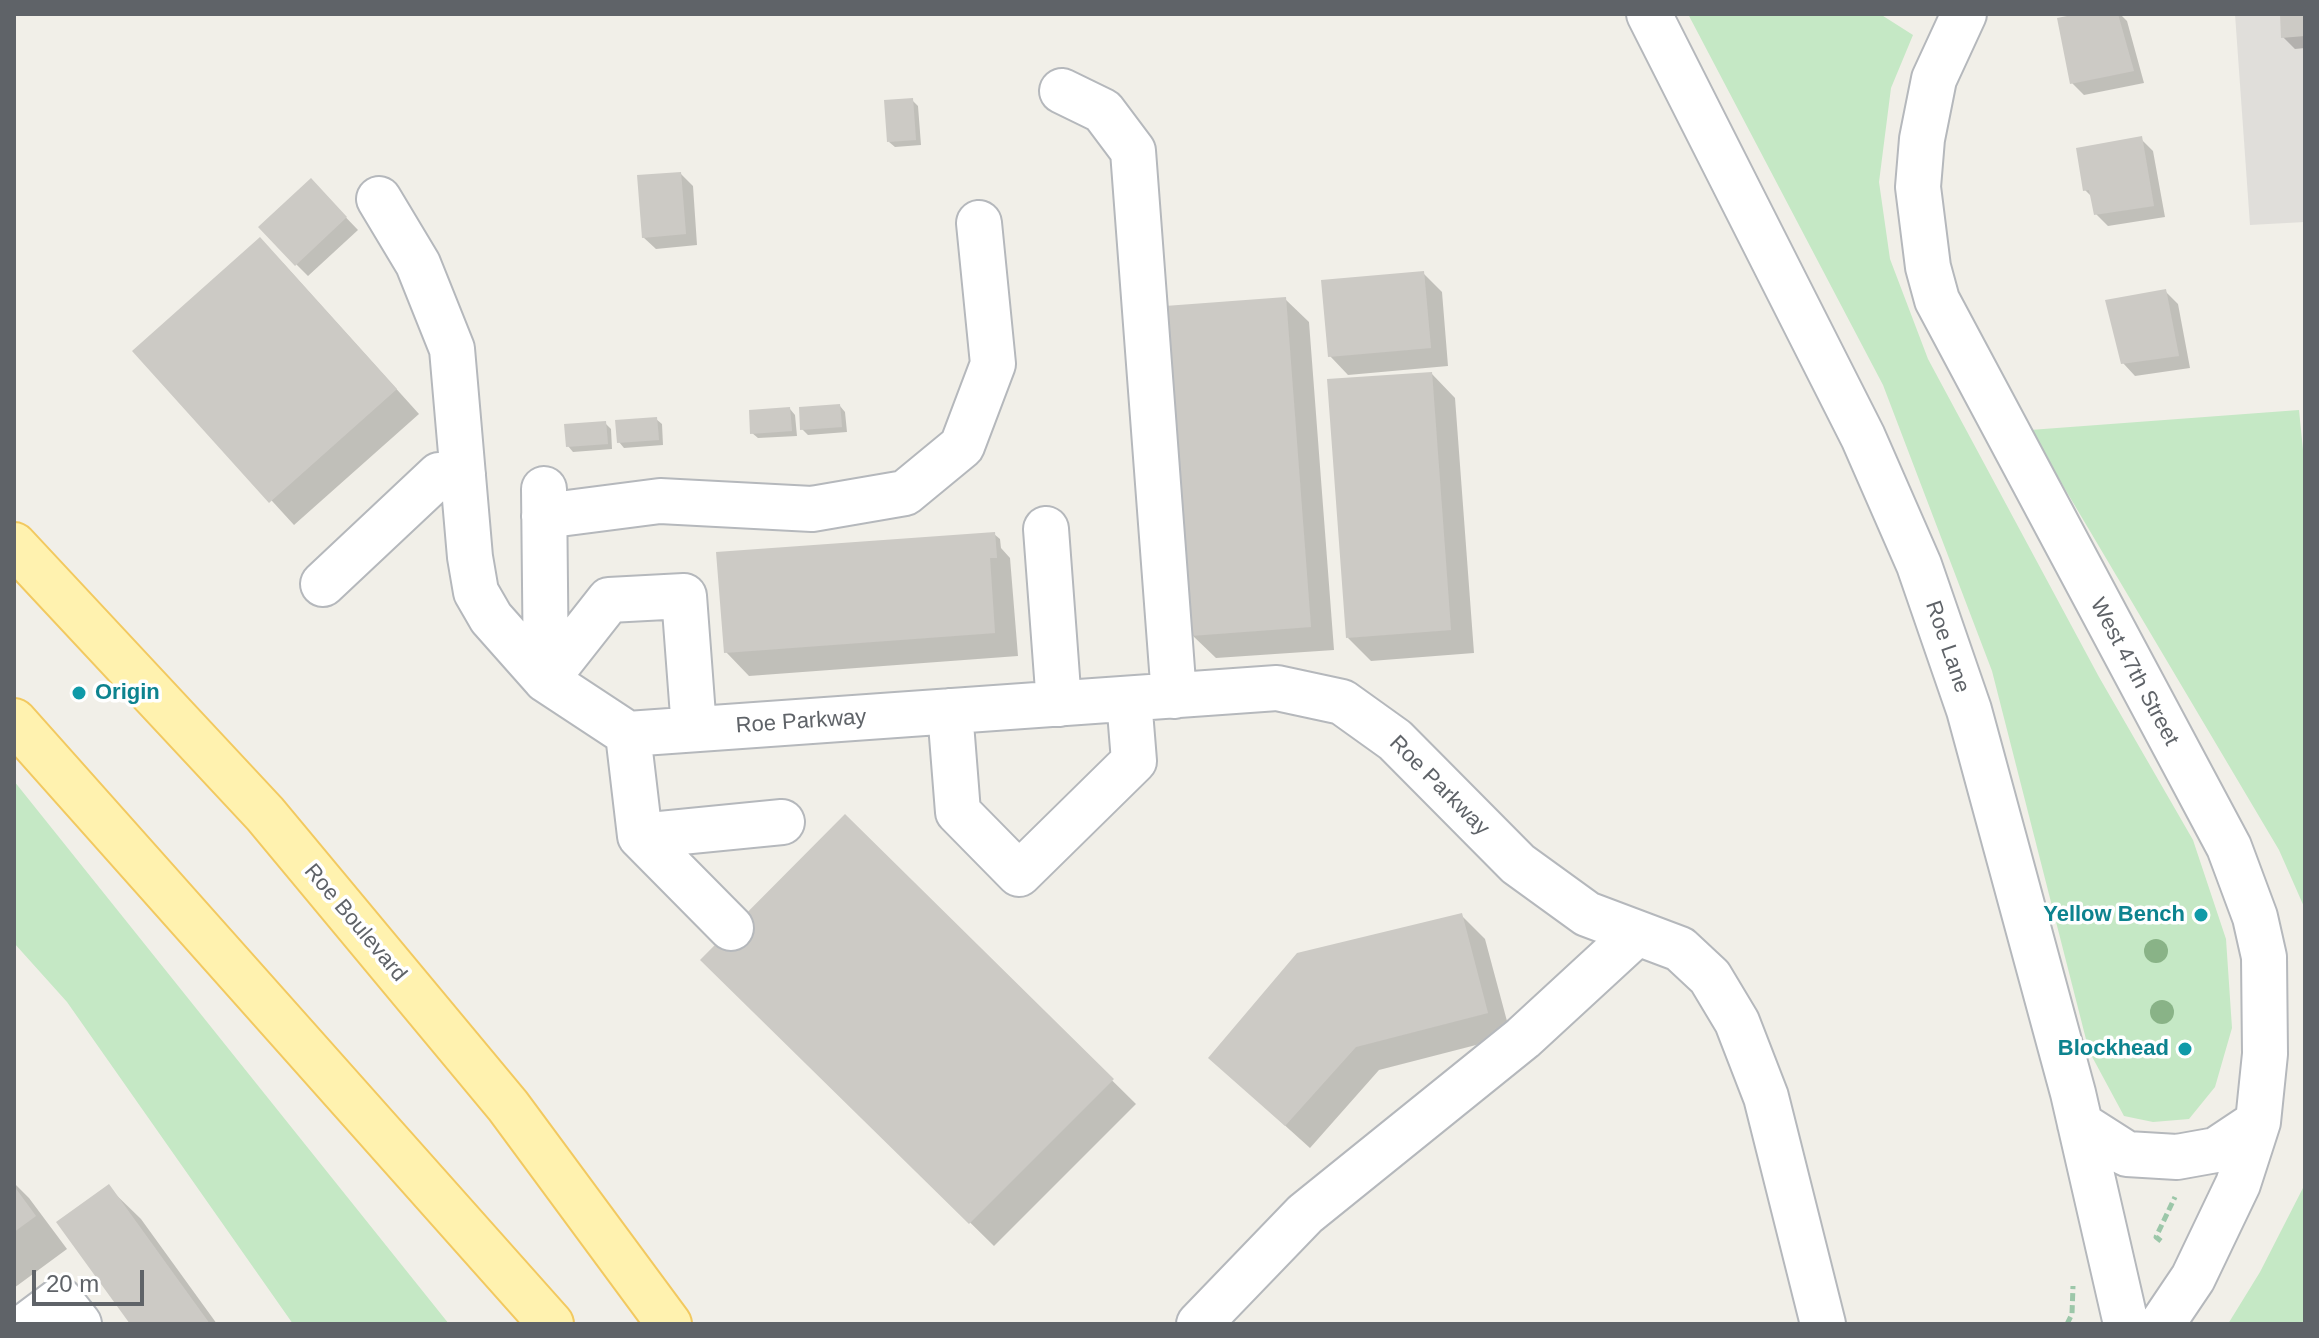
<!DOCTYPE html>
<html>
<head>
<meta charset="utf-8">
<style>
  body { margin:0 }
  #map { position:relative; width:2319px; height:1338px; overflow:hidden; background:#f1efe8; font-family:Arial,sans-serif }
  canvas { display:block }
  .frame { position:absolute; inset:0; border:16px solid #5f6368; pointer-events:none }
  .scale { position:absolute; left:32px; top:1270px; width:112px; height:36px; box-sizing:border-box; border:4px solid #5f6368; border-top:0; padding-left:10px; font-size:24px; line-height:28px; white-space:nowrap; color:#5f6368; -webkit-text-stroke:6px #fff; paint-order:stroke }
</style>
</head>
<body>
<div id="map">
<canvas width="2319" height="1338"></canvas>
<div class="frame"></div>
<div class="scale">20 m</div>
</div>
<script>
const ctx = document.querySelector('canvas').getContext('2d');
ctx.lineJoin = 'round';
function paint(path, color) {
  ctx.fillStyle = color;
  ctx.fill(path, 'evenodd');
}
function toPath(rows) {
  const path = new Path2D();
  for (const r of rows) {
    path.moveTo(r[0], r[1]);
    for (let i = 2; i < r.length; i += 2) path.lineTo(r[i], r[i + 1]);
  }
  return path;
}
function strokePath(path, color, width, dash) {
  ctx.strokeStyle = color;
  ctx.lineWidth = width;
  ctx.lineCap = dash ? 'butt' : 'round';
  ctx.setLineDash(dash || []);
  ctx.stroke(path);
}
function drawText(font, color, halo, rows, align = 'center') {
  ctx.font = font + ' Arial,sans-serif';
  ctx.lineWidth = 7;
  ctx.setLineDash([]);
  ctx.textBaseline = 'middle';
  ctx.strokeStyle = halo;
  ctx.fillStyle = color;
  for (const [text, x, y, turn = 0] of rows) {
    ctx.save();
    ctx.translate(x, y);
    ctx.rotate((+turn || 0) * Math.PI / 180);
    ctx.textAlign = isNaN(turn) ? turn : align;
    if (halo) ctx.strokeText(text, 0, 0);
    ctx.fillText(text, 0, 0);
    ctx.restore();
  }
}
const industrial = toPath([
  [2235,14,2305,14,2305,222,2250,225]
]);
const green = toPath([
  [1688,14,1880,14,1913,35,1891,88,1879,182,1890,259,1928,359,2099,677,2193,840,2226,939,2232,1028,2215,1087,2189,1119,2153,1122,2124,1116,2089,1051,1992,671,1883,385],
  [2299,410,2305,470,2305,909,2279,850,2030,430],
  [14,781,449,1324,293,1324,67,1002,14,943],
  [2305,1184,2305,1324,2228,1324,2260,1272]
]);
const shadow = toPath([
  [2087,14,2120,14,2127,21,2144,83,2084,95,2072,83],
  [2282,14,2305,14,2305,48,2295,49,2283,37],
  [912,100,918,106,921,145,895,147,889,142],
  [2141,139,2153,151,2165,217,2108,226,2096,214,2093,198,2085,190],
  [681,174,693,186,697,245,656,249,643,237],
  [311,181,358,230,308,276,296,264],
  [283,263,419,414,294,525,135,351],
  [1424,274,1442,292,1448,366,1348,375,1330,356],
  [2166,292,2178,304,2190,368,2135,376,2123,363],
  [1285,299,1309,322,1334,650,1216,658,1192,635],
  [1432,374,1455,398,1474,653,1371,661,1348,638],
  [840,406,845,412,847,432,808,435,802,429],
  [790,409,795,415,797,436,758,438,752,433],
  [656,419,662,424,663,445,624,448,619,442],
  [605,423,611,429,612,449,573,452,568,446],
  [994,534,1000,539,1001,548,1010,558,1018,656,749,676,726,652],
  [845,817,1136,1104,994,1246,703,960],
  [1461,915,1485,939,1511,1036,1379,1070,1310,1148,1210,1058],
  [14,1183,29,1198,67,1249,14,1288],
  [108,1187,141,1219,217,1324,133,1324]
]);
const building = toPath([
  [2077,14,2118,14,2134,71,2070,84,2057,18],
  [2280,14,2305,14,2305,36,2281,38],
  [913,98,916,140,887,142,884,100],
  [2142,136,2154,206,2094,215,2089,190,2083,191,2076,148],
  [681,172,686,234,642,238,637,175],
  [311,178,347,217,295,266,258,227],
  [260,237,397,389,269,503,132,351],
  [1424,271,1431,348,1328,357,1321,280],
  [2166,289,2179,356,2121,364,2105,300],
  [1286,297,1311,627,1190,636,1165,306],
  [1432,372,1451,630,1346,638,1327,379],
  [840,404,842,427,800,430,799,407],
  [790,407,792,431,750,434,749,410],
  [657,417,659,440,617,443,615,420],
  [606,421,608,444,566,447,564,424],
  [995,532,997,558,990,558,995,633,724,653,716,552],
  [845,814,1114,1079,969,1224,700,960],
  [1462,913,1488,1013,1356,1047,1285,1126,1208,1058,1297,953],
  [109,1184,210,1324,130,1324,56,1222],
  [14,1186,36,1216,14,1232]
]);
const path = toPath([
  [2161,1241,2156,1237,2175,1197],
  [2067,1324,2072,1314,2073,1286]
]);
const minor = toPath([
  [1649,14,1863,437,1919,565,1969,710,2073,1093,2126,1324],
  [1964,14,1934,79,1922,139,1918,187,1928,267,1937,300,2229,847,2255,917,2264,957,2265,1054,2258,1122,2238,1184,2193,1278,2162,1324],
  [1062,91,1103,111,1133,151,1174,696],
  [379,199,418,264,452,349,470,557,476,592,491,618,546,680,628,734,1277,688,1342,702,1395,740,1518,864,1587,914,1680,949,1710,977,1737,1022,1766,1097,1823,1324],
  [544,489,546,680],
  [544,516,660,501,812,509,905,493,962,446,993,364,979,223],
  [1046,529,1059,704],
  [323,584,439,475,463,474],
  [546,680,609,600,684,596,694,729],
  [950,711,958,812,1019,874,1134,761,1129,699],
  [628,734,640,836,731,928],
  [640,836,782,822],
  [2080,1124,2127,1154,2177,1157,2216,1150,2258,1122],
  [28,1324,60,1300,79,1324],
  [1199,1324,1305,1214,1523,1038,1637,933]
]);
const major = toPath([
  [14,545,265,814,508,1106,669,1324],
  [14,721,551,1324]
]);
const trees = [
  [2156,951],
  [2162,1012]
];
const markers = [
  [79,693,8,"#0f9aa8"],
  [2201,915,8,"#0f9aa8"],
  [2185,1049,8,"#0f9aa8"]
];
const streetNames = [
  ["Roe Lane",1947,647,71],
  ["West 47th Street",2134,672,62],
  ["Roe Parkway",801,722,-4],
  ["Roe Parkway",1439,786,45],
  ["Roe Boulevard",355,923,50]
];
const cultureNames = [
  ["Origin",95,693,"left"],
  ["Yellow Bench",2185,915],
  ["Blockhead",2169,1049]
];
paint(industrial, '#e0deda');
paint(green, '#c5e8c5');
paint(shadow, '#0003');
paint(building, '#cccac5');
strokePath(minor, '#b5b8bc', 48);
strokePath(major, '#f2c960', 48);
strokePath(path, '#9cc7a9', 5, [8, 4]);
strokePath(minor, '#fff', 44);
strokePath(major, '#fff2af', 44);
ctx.fillStyle = '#89b387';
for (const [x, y] of trees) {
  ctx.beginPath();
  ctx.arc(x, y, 12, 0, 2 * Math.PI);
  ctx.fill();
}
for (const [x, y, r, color] of markers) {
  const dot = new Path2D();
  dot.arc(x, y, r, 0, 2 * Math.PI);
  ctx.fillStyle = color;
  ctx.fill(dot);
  strokePath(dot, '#fff', 3);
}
drawText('22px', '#5f6368', '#fff', streetNames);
drawText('bold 22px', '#0d838f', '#fff', cultureNames, 'right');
</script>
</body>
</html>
